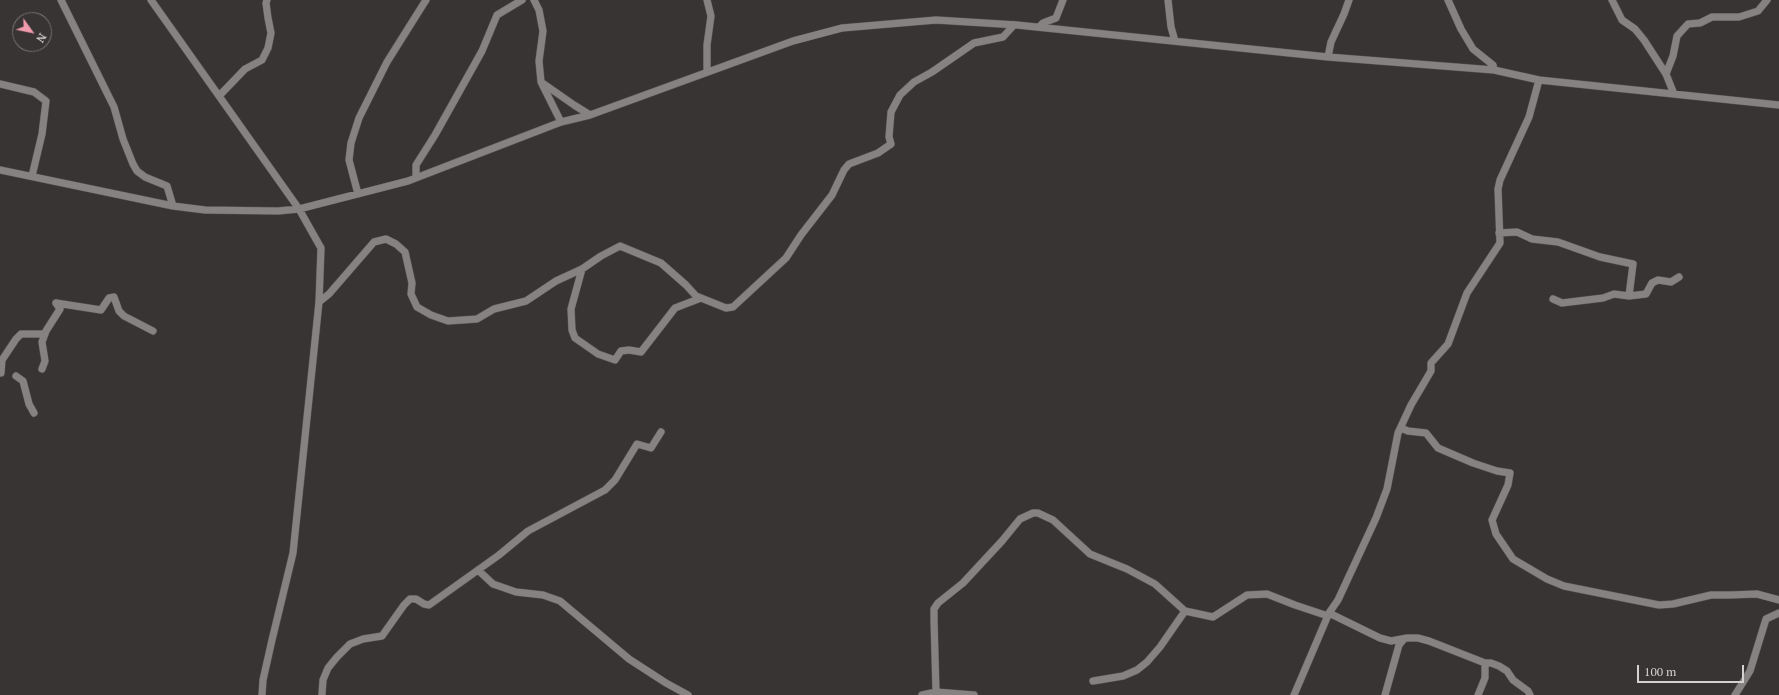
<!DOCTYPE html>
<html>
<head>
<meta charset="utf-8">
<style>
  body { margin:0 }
  #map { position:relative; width:1779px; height:695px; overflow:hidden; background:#383434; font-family:"PT Serif",serif }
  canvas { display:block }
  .north { position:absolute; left:12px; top:12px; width:40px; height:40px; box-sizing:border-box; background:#383434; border:1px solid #767373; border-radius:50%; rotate:123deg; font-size:11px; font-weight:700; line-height:16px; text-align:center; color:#d4d1d2 }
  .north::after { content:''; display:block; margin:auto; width:14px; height:18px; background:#f29aae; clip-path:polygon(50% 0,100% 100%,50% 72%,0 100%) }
  .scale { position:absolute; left:1637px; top:665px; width:107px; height:18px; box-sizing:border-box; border:2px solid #d4d1d2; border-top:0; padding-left:5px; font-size:12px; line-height:14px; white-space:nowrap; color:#d4d1d2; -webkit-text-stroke:3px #383434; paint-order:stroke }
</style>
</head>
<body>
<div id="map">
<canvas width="1779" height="695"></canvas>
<div class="north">N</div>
<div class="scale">100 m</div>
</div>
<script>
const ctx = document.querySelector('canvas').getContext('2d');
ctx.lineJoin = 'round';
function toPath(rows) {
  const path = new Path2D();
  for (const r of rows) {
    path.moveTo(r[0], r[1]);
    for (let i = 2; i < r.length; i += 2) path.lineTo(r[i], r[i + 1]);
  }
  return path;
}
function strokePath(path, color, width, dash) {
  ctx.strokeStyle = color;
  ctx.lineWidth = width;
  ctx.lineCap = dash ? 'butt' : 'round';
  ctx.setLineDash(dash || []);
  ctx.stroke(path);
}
const minor = toPath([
  [61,0,114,107,123,139,133,164,137,171,145,177,167,186,173,206],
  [151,0,299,209,321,248,319,302,293,553,272,640,263,680,262,695],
  [534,0,539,10,543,31,539,61,541,82,574,105,590,115],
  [1168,0,1171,27,1175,41],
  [1448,0,1461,29,1473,49,1493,65,1494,70],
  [1612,0,1622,20,1635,29,1644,40,1666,74,1674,94],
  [1039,27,1043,23,1056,18,1063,0],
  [1328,57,1331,42,1344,14,1349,0],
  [707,72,707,45,711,16,707,0],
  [1666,74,1673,56,1677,36,1688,24,1700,23,1712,17,1739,17,1758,11,1767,0],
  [0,84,34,92,46,101,42,134,32,176],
  [542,84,561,122],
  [219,96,245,69,262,60,268,48,271,33,268,18,266,3,267,0],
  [0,170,173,206,205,210,278,211,299,209,408,181,561,122,590,115,793,41,842,28,936,20,1017,25,1328,57,1494,70,1539,80,1779,105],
  [416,177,416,165,435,135,482,51,497,15,522,0],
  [358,194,349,160,351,143,359,118,387,62,426,0],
  [1499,233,1517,232,1532,239,1558,242,1600,257,1633,264,1629,296],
  [582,269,571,309,572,330,575,338,598,354,615,360,621,351,629,350,641,352,675,308,701,298],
  [1553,299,1562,303,1603,298,1614,294,1629,296,1646,294,1652,283,1658,280,1671,282,1679,277],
  [319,302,329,294,374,242,386,239,396,244,405,252,412,283,411,294,417,307,431,315,448,321,477,319,494,309,526,301,556,281,582,269,601,256,620,246,661,263,686,285,696,296,726,308,733,307,786,258,801,235,832,195,844,170,849,164,878,153,891,144,889,137,891,112,900,95,914,82,932,72,974,43,1003,37,1014,25],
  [56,303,101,310,109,298,114,297,119,311,124,316,153,331],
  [42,369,45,361,42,342,46,331,60,309,56,303],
  [1,373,2,360,16,339,21,334,45,334],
  [16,376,23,381,29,404,34,413],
  [1401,428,1408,431,1426,433,1438,448,1473,463,1497,471,1510,473,1508,485,1492,520,1496,534,1513,559,1547,579,1564,586,1659,605,1673,604,1711,595,1730,595,1757,594,1779,600],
  [478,570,493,584,516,592,543,595,560,601,629,659,666,683,688,695],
  [1329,613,1380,638,1391,641,1407,638,1418,638,1429,641,1485,663,1491,663,1499,666,1507,671,1513,680,1528,691,1530,695],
  [1093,681,1123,676,1137,670,1147,662,1160,647,1185,611,1213,617,1247,595,1267,594,1295,605,1328,616],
  [936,692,934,620,934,609,938,603,963,583,1002,541,1020,519,1033,513,1038,513,1053,520,1090,554,1127,569,1155,584,1185,611],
  [322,694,323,680,328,668,337,657,350,644,363,639,382,636,404,605,410,599,416,599,424,604,429,605,499,555,528,531,605,490,615,480,637,444,651,448,661,432],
  [922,695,936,692,974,695],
  [1294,695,1329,613,1338,600,1376,518,1387,489,1398,433,1411,405,1431,371,1431,363,1448,344,1467,293,1500,243,1498,189,1500,180,1529,117,1539,80],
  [1385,695,1399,645,1404,639],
  [1478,695,1485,678,1485,663],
  [1735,695,1750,671,1766,619,1779,613]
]);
strokePath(minor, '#555253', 8);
strokePath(minor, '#878282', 7);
</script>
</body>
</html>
